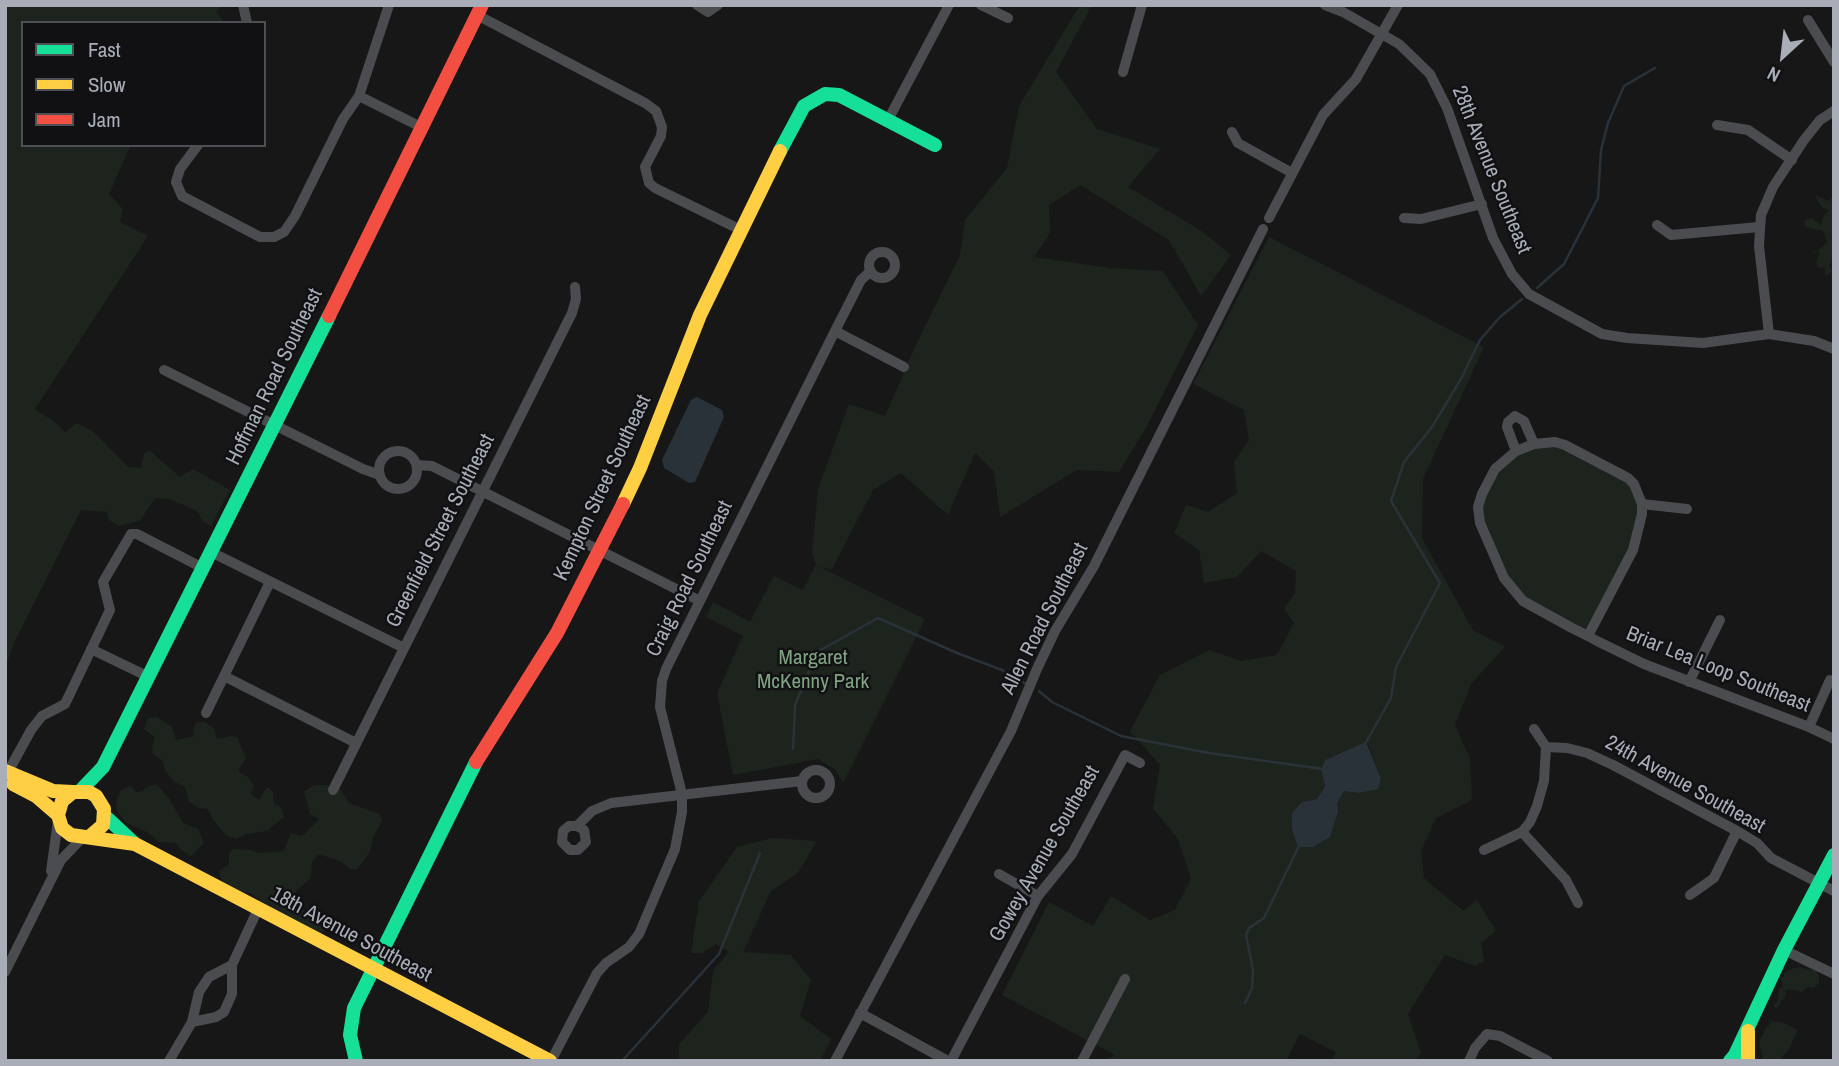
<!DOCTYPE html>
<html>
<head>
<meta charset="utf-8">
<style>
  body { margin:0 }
  #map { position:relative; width:1839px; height:1066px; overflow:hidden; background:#171717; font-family:"Archivo Narrow",sans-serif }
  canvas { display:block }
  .frame { position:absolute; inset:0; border:7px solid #a8adb8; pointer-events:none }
  .legend { position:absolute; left:21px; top:21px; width:245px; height:126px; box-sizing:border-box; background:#111113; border:2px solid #4d4f55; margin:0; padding:9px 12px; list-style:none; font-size:21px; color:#a8adb8 }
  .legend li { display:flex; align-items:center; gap:14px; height:35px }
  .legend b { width:35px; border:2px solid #4d4f55 }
  .north { position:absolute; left:1748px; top:21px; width:70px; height:70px; -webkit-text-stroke:5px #111113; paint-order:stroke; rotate:207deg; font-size:19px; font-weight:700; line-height:28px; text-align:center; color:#a8adb8 }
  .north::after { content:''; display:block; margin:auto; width:24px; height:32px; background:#a8adb8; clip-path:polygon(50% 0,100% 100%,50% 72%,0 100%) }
</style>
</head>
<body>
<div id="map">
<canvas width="1839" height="1066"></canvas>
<div class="frame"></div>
<ul class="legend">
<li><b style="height:9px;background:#16e098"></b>Fast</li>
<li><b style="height:9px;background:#ffcf43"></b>Slow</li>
<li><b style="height:9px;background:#f24e42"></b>Jam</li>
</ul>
<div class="north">N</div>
</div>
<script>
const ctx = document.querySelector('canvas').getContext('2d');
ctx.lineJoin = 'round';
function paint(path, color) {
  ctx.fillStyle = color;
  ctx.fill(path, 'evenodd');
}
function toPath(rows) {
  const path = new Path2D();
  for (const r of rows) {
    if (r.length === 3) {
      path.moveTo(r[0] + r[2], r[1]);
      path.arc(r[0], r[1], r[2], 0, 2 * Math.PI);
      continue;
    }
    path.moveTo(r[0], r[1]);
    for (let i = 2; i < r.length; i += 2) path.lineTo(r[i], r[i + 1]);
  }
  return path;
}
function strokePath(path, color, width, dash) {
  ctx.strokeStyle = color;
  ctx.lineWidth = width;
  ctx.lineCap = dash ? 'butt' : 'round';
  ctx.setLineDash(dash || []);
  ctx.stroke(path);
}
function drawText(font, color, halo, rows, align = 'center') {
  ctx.font = font + ' "Archivo Narrow",sans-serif';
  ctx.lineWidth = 5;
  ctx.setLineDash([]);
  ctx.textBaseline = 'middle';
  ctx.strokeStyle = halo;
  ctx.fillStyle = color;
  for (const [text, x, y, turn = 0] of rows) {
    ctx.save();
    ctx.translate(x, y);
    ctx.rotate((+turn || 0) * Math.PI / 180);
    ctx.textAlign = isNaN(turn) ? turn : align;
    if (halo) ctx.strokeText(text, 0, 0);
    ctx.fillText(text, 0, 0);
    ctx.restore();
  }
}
const green = toPath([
  [5,5,223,5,216,12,225,23,23,23,23,145,131,145,109,194,123,209,120,222,148,236,35,409,56,423,65,432,77,423,93,431,128,467,141,468,144,454,149,450,180,477,193,469,230,490,211,526,204,522,196,510,169,499,155,498,140,521,119,526,109,520,107,512,81,510,16,639,5,668],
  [1080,5,1092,5,1056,72,1097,129,1160,149,1128,187,1200,230,1231,255,1201,296,1169,240,1080,185,1049,205,1050,233,1034,257,1110,268,1163,271,1198,325,1147,426,1119,472,1077,470,1000,517,994,472,975,453,948,515,901,473,873,490,832,569,820,567,925,619,843,783,836,770,818,759,733,775,717,693,743,636,706,617,713,602,750,622,774,576,803,590,816,565,812,553,818,489,849,404,885,416,914,349,960,255,965,220,1007,168,1019,106],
  [1832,190,1834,190,1834,254,1829,266,1832,272,1825,276,1825,268,1818,267,1816,262,1820,253,1816,251,1813,254,1812,252,1818,251,1827,242,1823,231,1805,227,1804,221,1812,218,1821,225,1824,215,1829,210,1823,208,1814,195,1829,201,1833,196],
  [1269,237,1484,347,1423,479,1422,538,1473,630,1505,647,1471,684,1455,725,1470,759,1472,800,1436,818,1421,851,1424,878,1463,911,1477,900,1496,931,1481,943,1484,961,1475,966,1445,955,1408,1014,1421,1053,1415,1061,1332,1061,1336,1052,1300,1034,1286,1061,1103,1061,1115,1055,1002,995,1049,902,1093,926,1111,896,1150,920,1175,910,1191,879,1178,839,1153,808,1160,765,1130,731,1160,675,1209,650,1241,661,1277,655,1294,623,1284,608,1295,593,1296,571,1261,551,1237,577,1204,583,1199,550,1174,533,1186,505,1208,512,1237,493,1234,462,1249,440,1244,410,1193,384],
  [1367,742,1381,778,1358,793,1344,791,1337,804,1302,802,1317,799,1325,785,1321,770,1325,760],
  [1555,442,1628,478,1638,492,1637,535,1588,636,1515,592,1478,514,1495,469,1534,444],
  [157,717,172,727,176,740,194,736,193,730,196,723,203,721,214,728,217,739,232,736,237,737,246,758,238,771,248,777,254,786,250,793,259,800,267,787,273,792,274,804,281,807,284,817,267,831,247,834,236,839,226,835,214,821,208,809,199,808,189,802,185,787,173,781,165,770,162,760,153,754,152,746,155,737,144,729,148,718],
  [156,784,169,798,183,823,198,829,204,843,191,856,182,851,176,843,159,842,149,833,126,823,117,811,116,801,121,790,130,786,136,792,143,791,145,788],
  [314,785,328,785,331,788,340,789,349,803,379,814,382,820,373,838,370,852,357,869,350,869,340,861,318,854,312,862,311,878,297,890,291,903,302,910,325,917,327,927,317,940,267,908,252,894,234,890,222,881,219,871,229,864,229,854,233,849,251,850,259,853,284,851,291,833,302,836,319,819,310,814,304,792],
  [772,838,817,841,798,873,771,891,743,952,791,955,811,980,800,1016,831,1039,820,1061,679,1061,679,1044,708,1012,713,971,729,952,716,944,702,953,691,953,699,901,737,847],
  [1800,967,1807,970,1815,969,1819,975,1819,983,1814,988,1808,987,1801,992,1790,989,1785,991,1786,995,1783,1000,1781,999,1781,1004,1776,1008,1774,1006,1778,1000,1779,989,1783,987,1781,977,1784,977,1784,973,1791,969],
  [1771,1021,1781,1022,1798,1030,1789,1049,1779,1061,1763,1061,1759,1042,1766,1027,1768,1027]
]);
const water = toPath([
  [697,397,722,410,724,417,695,482,689,483,664,468,662,460,691,400],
  [1366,742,1381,778,1378,789,1358,793,1344,791,1337,804,1338,811,1330,837,1313,847,1298,847,1292,829,1292,813,1302,802,1317,799,1325,786,1321,770,1325,760]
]);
const stream = toPath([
  [1537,288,1564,264,1598,198,1601,150,1608,123,1624,86,1655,68],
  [1039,691,1052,702,1121,736,1209,753,1323,769],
  [1365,744,1391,698,1396,667,1440,583,1391,501,1404,462,1432,427,1461,379,1480,340,1500,317,1522,299],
  [793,749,795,705,817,652,878,618,957,653,1002,670,1026,684],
  [1245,1003,1252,988,1253,970,1246,935,1249,928,1264,918,1299,846],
  [622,1061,719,954,760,853]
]);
const street = toPath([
  [243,5,247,23],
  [697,5,708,12,718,5],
  [981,5,1008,18],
  [1325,5,1343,12,1399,44,1430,74,1447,108,1493,238,1512,274,1529,294,1602,334,1627,338,1703,343,1769,334,1814,341,1834,349],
  [477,15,645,103,656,111,662,127,661,136,645,167,649,183,655,188,741,230],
  [1808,20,1834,62],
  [1123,72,1142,5],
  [359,96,421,127],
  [888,120,949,5],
  [1717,125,1748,130,1792,160],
  [1232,132,1238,143,1292,173],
  [198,145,180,169,176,182,182,196,260,237,274,237,284,232,295,216,343,119,359,96,389,5],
  [1269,218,1323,115,1356,79,1398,5],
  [1404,218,1421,219,1482,204],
  [1657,225,1671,235,1759,227],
  [882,265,13],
  [835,331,904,367],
  [1769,334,1759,246,1761,215,1773,187,1804,140,1820,120,1834,111],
  [164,370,363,469,380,475],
  [398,470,19],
  [1516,451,1507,427,1508,422,1515,416,1524,421,1534,444],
  [417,465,432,466,700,601],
  [1642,504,1687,509],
  [211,552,404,648],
  [1588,636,1633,550,1642,514,1642,504,1634,484,1628,478,1565,445,1555,442,1534,444,1516,451,1495,469,1482,494,1478,507,1480,523,1504,578,1523,601,1572,628,1588,636,1597,641,1644,664,1809,727,1834,739],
  [91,649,149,677],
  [224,676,356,743],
  [1689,682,1720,620],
  [206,713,270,582],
  [1809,727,1830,680],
  [1534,729,1546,747,1567,748,1587,753,1613,765,1737,831,1757,843,1771,858,1834,891],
  [816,784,14],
  [8,772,31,730,42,716,65,704,110,610,103,582,131,534,137,534,203,568],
  [333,790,572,313,576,299,575,287],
  [577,826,584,830,586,842,578,850,570,850,562,842,563,831,569,826,577,826,592,811,611,803,802,781],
  [1522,832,1566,880,1578,903],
  [1484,850,1522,832,1530,822,1537,806,1544,781,1546,747],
  [51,871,58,821],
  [999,874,1038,896],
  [1690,895,1714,878,1737,831],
  [1784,950,1834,974],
  [5,972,61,860,82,838],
  [860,1013,948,1061],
  [192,1022,216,1017,224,1012,232,994,232,965],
  [169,1061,192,1022,199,992,209,977,232,965,258,909],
  [551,1061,597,973,606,963,629,947,639,934,675,849,682,812,682,794,660,707,662,681,666,669,835,331,861,280,871,271],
  [835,1061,1011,731,1037,669,1055,631,1094,566,1263,229],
  [951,1061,1038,896,1072,854,1125,755,1140,763],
  [1082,1061,1125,979],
  [1469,1061,1475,1048,1487,1034,1500,1036,1548,1061]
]);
const fast = toPath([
  [780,151,804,106,825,94,839,95,935,145],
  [81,790,103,767,329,316],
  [105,816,135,844],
  [356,1061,350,1035,354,1008,476,762],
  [1730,1061,1735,1055,1784,950,1834,855]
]);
const slow = toPath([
  [623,504,640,468,700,315,780,151],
  [5,771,53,791,73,792],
  [13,784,36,796,58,815],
  [89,837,103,825,104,809,96,796,89,792,73,792,62,801,58,815,62,828,71,835,135,844,550,1061],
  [1748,1031,1748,1061]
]);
const jam = toPath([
  [329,316,482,5],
  [476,762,557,633,623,504]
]);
const streetNames = [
  ["28th Avenue Southeast",1491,170,68],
  ["Hoffman Road Southeast",275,377,-64],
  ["Kempton Street Southeast",603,488,-65],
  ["Greenfield Street Southeast",441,531,-63],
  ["Craig Road Southeast",690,579,-64],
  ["Allen Road Southeast",1045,619,-63],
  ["Briar Lea Loop Southeast",1718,670,22],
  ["24th Avenue Southeast",1685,785,29],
  ["Gowey Avenue Southeast",1045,854,-60],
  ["18th Avenue Southeast",351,935,28]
];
const parkNames = [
  ["Margaret",813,658],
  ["McKenny Park",813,682]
];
paint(green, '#1d241e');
paint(water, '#2a3239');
strokePath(stream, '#2a3239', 2.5);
strokePath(street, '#4b4c50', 10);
strokePath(fast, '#16e098', 14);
strokePath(slow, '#ffcf43', 14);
strokePath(jam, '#f24e42', 14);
drawText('21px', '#a8adb8', '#111113', streetNames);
drawText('21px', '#7fa381', '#111113', parkNames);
</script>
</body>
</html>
